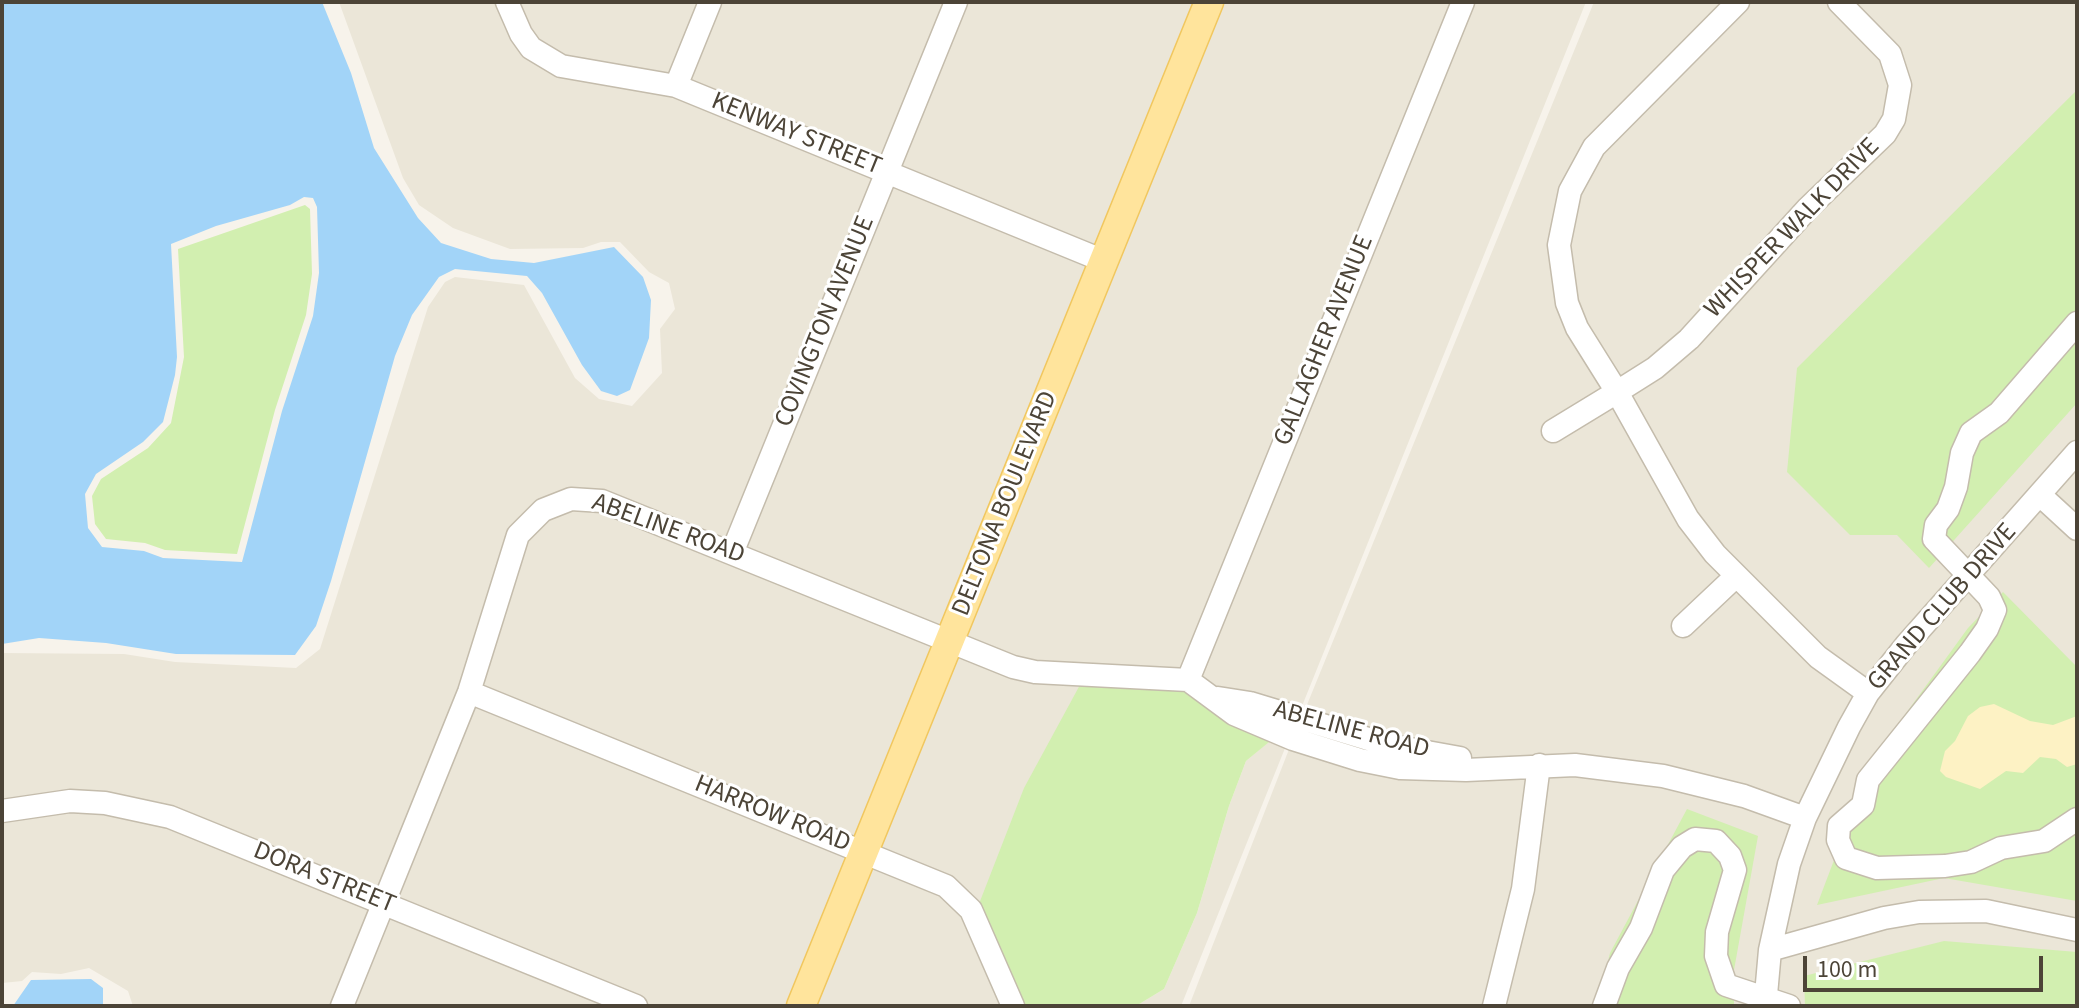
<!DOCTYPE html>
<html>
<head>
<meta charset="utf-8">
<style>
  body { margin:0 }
  #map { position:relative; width:2079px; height:1008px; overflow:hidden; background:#f7f3eb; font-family:"Source Sans 3",sans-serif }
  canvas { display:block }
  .frame { position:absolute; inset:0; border:4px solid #4c4437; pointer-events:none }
  .scale { position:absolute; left:1803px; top:956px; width:240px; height:36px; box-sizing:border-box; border:4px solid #4c4437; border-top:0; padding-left:10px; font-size:24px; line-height:28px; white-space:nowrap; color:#4c4437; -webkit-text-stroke:6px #fff; paint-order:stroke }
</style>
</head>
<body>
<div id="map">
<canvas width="2079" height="1008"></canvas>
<div class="frame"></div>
<div class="scale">100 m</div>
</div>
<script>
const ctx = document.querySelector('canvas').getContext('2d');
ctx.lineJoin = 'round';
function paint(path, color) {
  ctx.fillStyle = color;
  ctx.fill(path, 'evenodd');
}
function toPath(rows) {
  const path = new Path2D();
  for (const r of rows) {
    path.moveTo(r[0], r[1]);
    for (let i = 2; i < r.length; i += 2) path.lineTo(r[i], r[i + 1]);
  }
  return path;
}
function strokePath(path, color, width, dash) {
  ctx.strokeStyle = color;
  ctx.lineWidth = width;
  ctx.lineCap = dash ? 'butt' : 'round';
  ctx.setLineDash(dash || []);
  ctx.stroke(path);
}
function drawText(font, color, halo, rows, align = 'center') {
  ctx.font = font + ' "Source Sans 3",sans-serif';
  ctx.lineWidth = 6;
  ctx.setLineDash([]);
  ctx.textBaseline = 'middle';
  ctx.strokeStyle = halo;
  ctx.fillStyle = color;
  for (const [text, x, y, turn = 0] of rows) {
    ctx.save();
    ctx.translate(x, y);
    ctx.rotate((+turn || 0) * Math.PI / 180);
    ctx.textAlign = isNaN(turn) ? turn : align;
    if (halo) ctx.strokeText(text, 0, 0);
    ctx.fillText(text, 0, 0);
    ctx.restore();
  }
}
const residential = toPath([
  [339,2,1200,2,792,1006,133,1006,128,991,89,968,61,974,32,972,22,981,2,983,2,653,124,654,175,662,296,668,320,649,428,307,445,282,455,277,524,285,575,378,599,399,632,406,662,373,660,329,675,309,669,283,649,272,620,242,601,242,583,248,510,249,453,228,419,205,403,178],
  [1218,2,1586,2,1181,1006,1136,1006,1164,989,1197,913,1229,806,1246,761,1279,733,970,927,1001,1006,810,1006],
  [1594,2,2077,2,2077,1006,1189,1006,1293,739]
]);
const green = toPath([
  [2077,90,2077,403,1929,568,1897,535,1850,535,1787,472,1797,368],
  [305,205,310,209,312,274,306,315,275,410,237,554,165,550,145,543,106,539,95,524,92,496,101,479,148,448,171,423,184,357,178,249],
  [2003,592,2077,667,2077,901,1944,878,1817,905,1872,760,1968,628],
  [1081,683,1202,690,1280,733,1246,761,1229,806,1197,913,1164,989,1136,1006,1001,1006,970,927,1024,788],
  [1687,809,1758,836,1734,970,1734,1006,1597,1006,1610,953],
  [1944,941,2077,952,2077,1006,1805,1006,1804,976]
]);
const sand = toPath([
  [1994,704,2030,721,2053,725,2077,716,2077,764,2067,767,2056,759,2040,757,2023,773,2006,771,1980,789,1946,777,1940,771,1945,751,1955,741,1968,716,1980,707]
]);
const water = toPath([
  [2,2,322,2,351,73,374,148,418,218,441,243,491,259,534,263,614,247,643,277,651,300,649,338,630,390,617,396,601,391,582,365,542,293,527,276,455,269,439,277,412,315,395,356,331,581,316,626,295,655,176,654,106,643,39,638,2,644],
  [304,197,313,198,317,207,319,273,313,316,282,411,242,562,163,558,144,551,102,547,88,528,85,494,96,474,143,442,163,422,175,375,177,357,171,244,216,226,290,205],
  [91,979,103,988,103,1006,13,1006,31,980]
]);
const minor = toPath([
  [507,2,521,34,531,48,561,66,676,86,1104,261],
  [1738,2,1594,147,1570,191,1559,245,1567,303,1577,328,1617,392,1655,368,1689,339,1808,208,1885,134,1894,119,1900,85,1890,54,1839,2],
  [676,86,710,2],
  [2077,323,1999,413,1971,433,1962,453,1956,487,1948,509,1936,525,1934,539,1989,597,1995,610,1987,629,1970,653,1868,780,1863,805,1839,826,1838,840,1846,858,1877,868,1945,866,1971,862,2001,848,2044,841,2077,819],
  [1553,431,1617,392,1688,519,1715,554,1818,657,1868,693],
  [2040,495,2077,529],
  [732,553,956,2],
  [1683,626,1735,577],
  [1188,680,1463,2],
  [469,692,946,886,971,910,1013,1006],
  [1218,698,1250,703,1388,745,1460,758],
  [2,811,70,801,105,803,170,817,636,1006],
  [1770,950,1884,918,1919,912,1986,911,2077,930],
  [342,1006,469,692,518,535,543,510,571,499,602,501,1013,667,1035,672,1188,680,1234,714,1293,739,1360,760,1400,768,1466,770,1575,765,1663,776,1744,796,1805,818],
  [1494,1006,1523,889,1539,765],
  [1604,1006,1618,968,1641,928,1663,870,1682,847,1695,839,1716,841,1730,856,1735,870,1717,932,1716,956,1726,985,1789,1006],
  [1765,1006,1770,950,1789,864,1805,818,1849,727,1868,693,1906,645,2077,452]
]);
const major = toPath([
  [801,1006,1209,2]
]);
const streetNames = [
  ["KENWAY STREET",796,135,22],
  ["WHISPER WALK DRIVE",1793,229,-46],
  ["COVINGTON AVENUE",826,322,-68],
  ["GALLAGHER AVENUE",1325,341,-68],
  ["DELTONA BOULEVARD",1006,504,-68],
  ["ABELINE ROAD",668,530,20],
  ["GRAND CLUB DRIVE",1943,608,-49],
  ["ABELINE ROAD",1351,731,15],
  ["HARROW ROAD",772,815,22],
  ["DORA STREET",324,879,22]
];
paint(residential, '#ebe6d8');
paint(green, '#d2efb0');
paint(sand, '#fdf2c4');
paint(water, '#a2d4f8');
strokePath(minor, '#c4bcac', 25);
strokePath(major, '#f1c75f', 31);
strokePath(minor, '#fff', 22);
strokePath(major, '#ffe49c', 28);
drawText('26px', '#4c4437', '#fff', streetNames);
</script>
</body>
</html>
